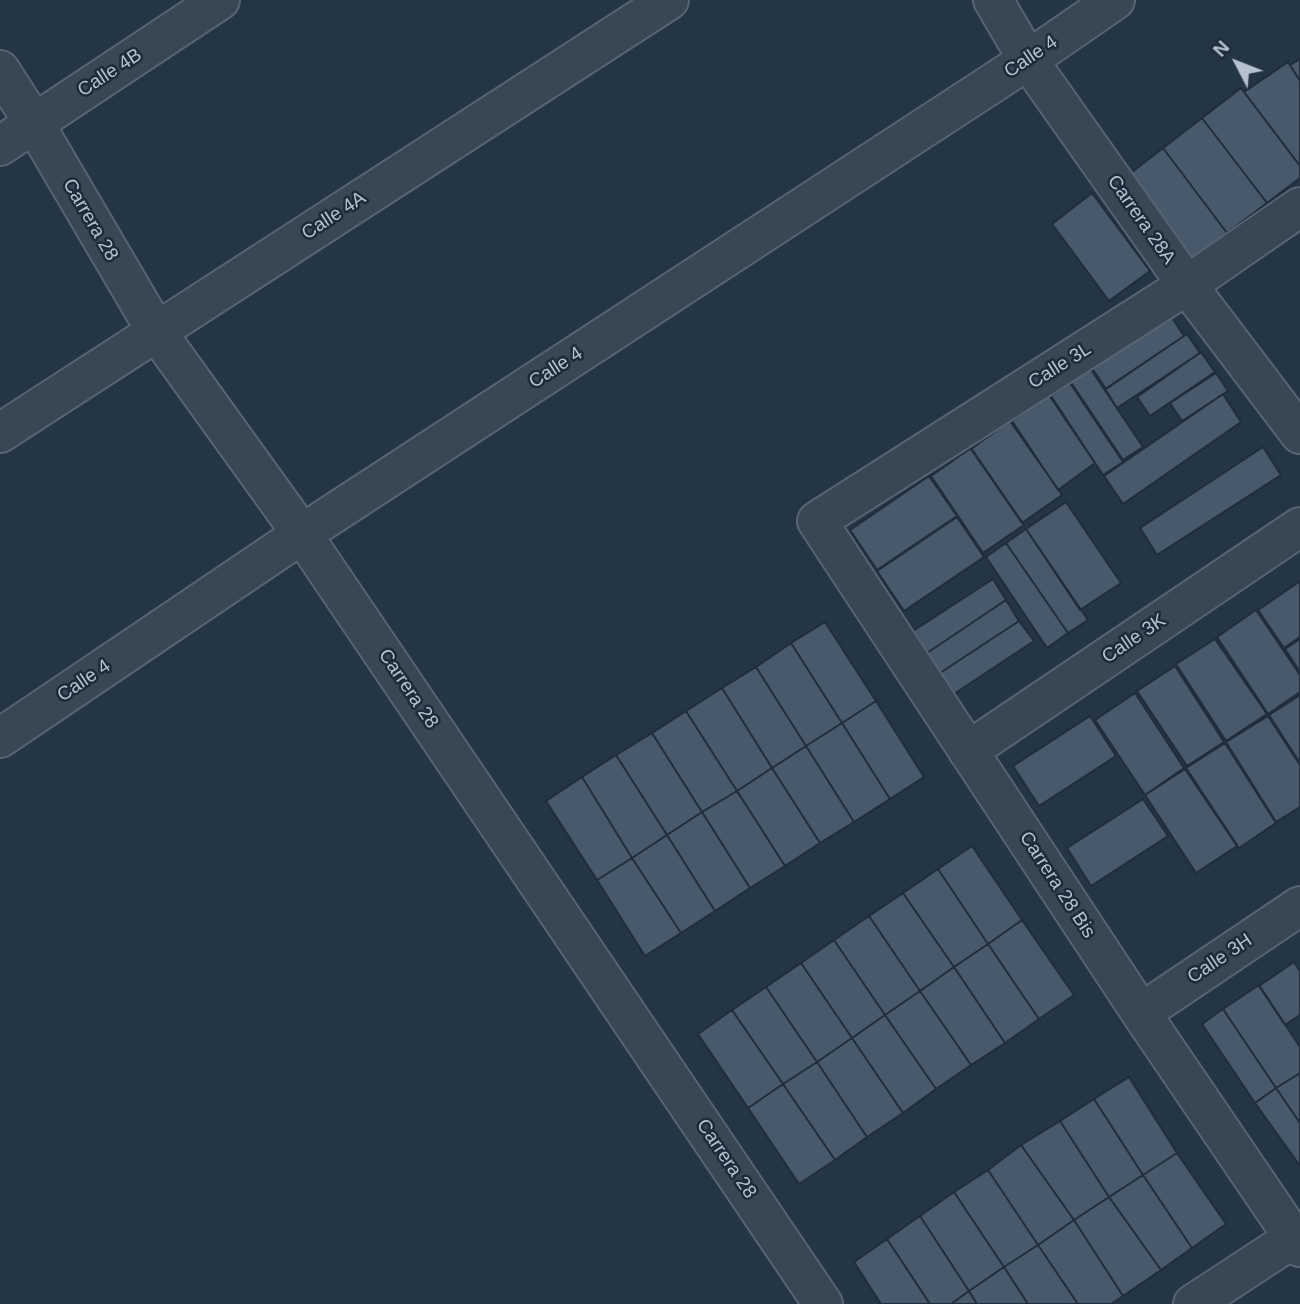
<!DOCTYPE html>
<html>
<head>
<meta charset="utf-8">
<style>
  body { margin:0 }
  #map { position:relative; width:1300px; height:1304px; overflow:hidden; background:#243545; font-family:Arial,sans-serif }
  canvas { display:block }
  .north { position:absolute; left:1202px; top:28px; width:70px; height:70px; -webkit-text-stroke:5px #1d2b3a; paint-order:stroke; rotate:312deg; font-size:19px; font-weight:700; line-height:28px; text-align:center; color:#b6c1ce }
  .north::after { content:''; display:block; margin:auto; width:24px; height:32px; background:#b6c1ce; clip-path:polygon(50% 0,100% 100%,50% 72%,0 100%) }
</style>
</head>
<body>
<div id="map">
<canvas width="1300" height="1304"></canvas>
<div class="north">N</div>
</div>
<script>
const ctx = document.querySelector('canvas').getContext('2d');
ctx.lineJoin = 'round';
function paint(path, color) {
  ctx.fillStyle = color;
  ctx.fill(path, 'evenodd');
}
function toPath(rows) {
  const path = new Path2D();
  for (const r of rows) {
    path.moveTo(r[0], r[1]);
    for (let i = 2; i < r.length; i += 2) path.lineTo(r[i], r[i + 1]);
  }
  return path;
}
function strokePath(path, color, width, dash) {
  ctx.strokeStyle = color;
  ctx.lineWidth = width;
  ctx.lineCap = dash ? 'butt' : 'round';
  ctx.setLineDash(dash || []);
  ctx.stroke(path);
}
function drawText(font, color, halo, rows, align = 'center') {
  ctx.font = font + ' Arial,sans-serif';
  ctx.lineWidth = 5;
  ctx.setLineDash([]);
  ctx.textBaseline = 'middle';
  ctx.strokeStyle = halo;
  ctx.fillStyle = color;
  for (const [text, x, y, turn = 0] of rows) {
    ctx.save();
    ctx.translate(x, y);
    ctx.rotate((+turn || 0) * Math.PI / 180);
    ctx.textAlign = isNaN(turn) ? turn : align;
    if (halo) ctx.strokeText(text, 0, 0);
    ctx.fillText(text, 0, 0);
    ctx.restore();
  }
}
const building = toPath([
  [1300,59,1300,81,1290,65,1300,59],
  [1288,62,1300,81,1300,166,1244,92,1288,62],
  [1241,88,1300,166,1300,178,1267,203,1202,118,1241,88],
  [1202,118,1267,203,1227,233,1163,148,1202,118],
  [1163,148,1227,233,1191,260,1127,176,1163,148],
  [1092,193,1150,271,1109,301,1052,224,1092,193],
  [1169,313,1184,336,1106,389,1090,365,1169,313],
  [1187,334,1200,353,1117,408,1105,389,1187,334],
  [1201,352,1215,372,1150,416,1137,397,1201,352],
  [1090,368,1143,447,1123,460,1070,381,1090,368],
  [1216,373,1228,391,1182,421,1170,403,1216,373],
  [1070,383,1123,462,1103,475,1051,396,1070,383],
  [1223,394,1241,422,1123,504,1104,476,1223,394],
  [1049,395,1095,463,1058,490,1012,421,1049,395],
  [1010,421,1062,495,1022,523,971,449,1010,421],
  [1263,447,1281,475,1157,555,1140,528,1263,447],
  [971,448,1024,525,983,553,931,476,971,448],
  [929,476,957,516,877,570,850,530,929,476],
  [1066,502,1121,583,1080,610,1026,529,1066,502],
  [957,517,984,557,904,611,877,571,957,517],
  [1026,529,1088,620,1068,633,1006,543,1026,529],
  [1006,543,1068,633,1047,648,986,557,1006,543],
  [993,579,1006,600,927,653,913,631,993,579],
  [1300,581,1300,637,1284,648,1258,610,1300,581],
  [1006,600,1019,621,940,673,927,653,1006,600],
  [1256,610,1300,675,1300,692,1268,714,1217,637,1256,610],
  [1019,621,1034,641,954,694,940,673,1019,621],
  [825,622,876,701,842,723,791,643,825,622],
  [1215,639,1267,714,1226,741,1176,664,1215,639],
  [1300,639,1300,672,1285,649,1300,639],
  [791,643,842,723,806,746,756,667,791,643],
  [1175,666,1224,742,1187,766,1137,691,1175,666],
  [756,667,806,746,772,768,722,688,756,667],
  [722,688,772,768,737,791,686,711,722,688],
  [1135,693,1184,768,1145,795,1095,720,1135,693],
  [1300,695,1300,763,1269,715,1300,695],
  [876,701,924,777,890,799,842,723,876,701],
  [686,711,737,791,702,812,652,733,686,711],
  [1090,716,1116,756,1039,806,1013,766,1090,716],
  [1268,716,1300,765,1300,807,1276,822,1226,742,1268,716],
  [842,723,890,799,854,822,806,746,842,723],
  [652,733,702,812,667,835,616,755,652,733],
  [1225,743,1276,823,1239,848,1186,768,1225,743],
  [806,746,854,822,820,843,772,768,806,746],
  [616,755,667,835,632,858,582,777,616,755],
  [772,768,820,843,785,866,737,791,772,768],
  [1185,769,1237,846,1196,873,1145,795,1185,769],
  [582,777,632,858,597,880,546,801,582,777],
  [737,791,785,866,750,888,702,812,737,791],
  [1143,799,1168,836,1091,886,1067,848,1143,799],
  [702,812,750,888,715,911,667,835,702,812],
  [667,835,715,911,681,933,632,858,667,835],
  [972,846,1022,920,988,944,938,869,972,846],
  [632,858,681,933,645,956,597,880,632,858],
  [938,869,988,944,954,967,903,893,938,869],
  [903,893,954,967,920,991,869,916,903,893],
  [869,916,920,991,885,1015,834,940,869,916],
  [1022,920,1074,995,1039,1019,988,944,1022,920],
  [834,940,885,1015,852,1038,801,963,834,940],
  [988,944,1039,1019,1005,1043,954,967,988,944],
  [1294,962,1300,971,1300,1015,1285,1025,1259,986,1294,962],
  [801,963,852,1038,817,1062,766,987,801,963],
  [954,967,1005,1043,971,1065,920,991,954,967],
  [1259,985,1300,1047,1300,1073,1276,1088,1223,1009,1259,985],
  [766,987,817,1062,783,1084,732,1010,766,987],
  [920,991,971,1065,936,1089,885,1015,920,991],
  [1223,1009,1276,1088,1255,1103,1202,1024,1223,1009],
  [732,1010,783,1084,748,1108,698,1034,732,1010],
  [885,1015,936,1089,903,1113,852,1038,885,1015],
  [852,1038,903,1113,867,1137,817,1062,852,1038],
  [817,1062,867,1137,835,1160,783,1084,817,1062],
  [1300,1073,1300,1123,1276,1088,1300,1073],
  [1129,1077,1177,1153,1143,1175,1094,1099,1129,1077],
  [783,1084,835,1160,799,1184,748,1108,783,1084],
  [1276,1088,1300,1123,1300,1166,1255,1103,1276,1088],
  [1094,1099,1143,1175,1109,1197,1060,1121,1094,1099],
  [1060,1121,1109,1197,1074,1220,1021,1145,1060,1121],
  [1021,1145,1074,1220,1038,1245,988,1170,1021,1145],
  [1177,1153,1226,1224,1192,1248,1143,1175,1177,1153],
  [988,1170,1038,1245,1004,1267,954,1192,988,1170],
  [1143,1175,1192,1248,1161,1270,1109,1197,1143,1175],
  [954,1192,1004,1267,969,1291,920,1216,954,1192],
  [1109,1197,1161,1270,1123,1296,1074,1220,1109,1197],
  [920,1216,969,1291,951,1304,930,1304,887,1239,920,1216],
  [1074,1220,1123,1296,1111,1304,1078,1304,1038,1245,1074,1220],
  [887,1239,930,1304,881,1304,854,1262,887,1239],
  [1038,1245,1078,1304,1028,1304,1004,1267,1038,1245],
  [1004,1267,1028,1304,977,1304,969,1291,1004,1267],
  [969,1291,977,1304,951,1304,969,1291]
]);
const minor = toPath([
  [993,0,1028,60,1187,285,1300,434],
  [0,70,34,123,156,331,302,534,823,1304],
  [0,146,220,0],
  [1300,207,1187,285,817,521,1141,1013,1300,1247],
  [0,433,669,0],
  [0,738,302,534,1028,60,1115,0],
  [968,751,1300,527],
  [1141,1013,1300,906],
  [1193,1304,1300,1234]
]);
const streetNames = [
  ["Calle 4",1031,57,-34],
  ["Calle 4B",110,73,-33],
  ["Calle 4A",334,216,-33],
  ["Carrera 28",90,220,60],
  ["Carrera 28A",1141,220,55],
  ["Calle 3L",1060,366,-32],
  ["Calle 4",556,368,-33],
  ["Calle 3K",1134,639,-34],
  ["Calle 4",84,681,-34],
  ["Carrera 28",408,689,56],
  ["Carrera 28 Bis",1057,885,57],
  ["Calle 3H",1220,959,-34],
  ["Carrera 28",726,1159,56]
];
paint(building, '#48596c');
strokePath(building, '#1f2d3c', 2);
strokePath(minor, '#576472', 42);
strokePath(minor, '#394654', 38);
drawText('19px', '#b6c1ce', '#1d2b3a', streetNames);
</script>
</body>
</html>
